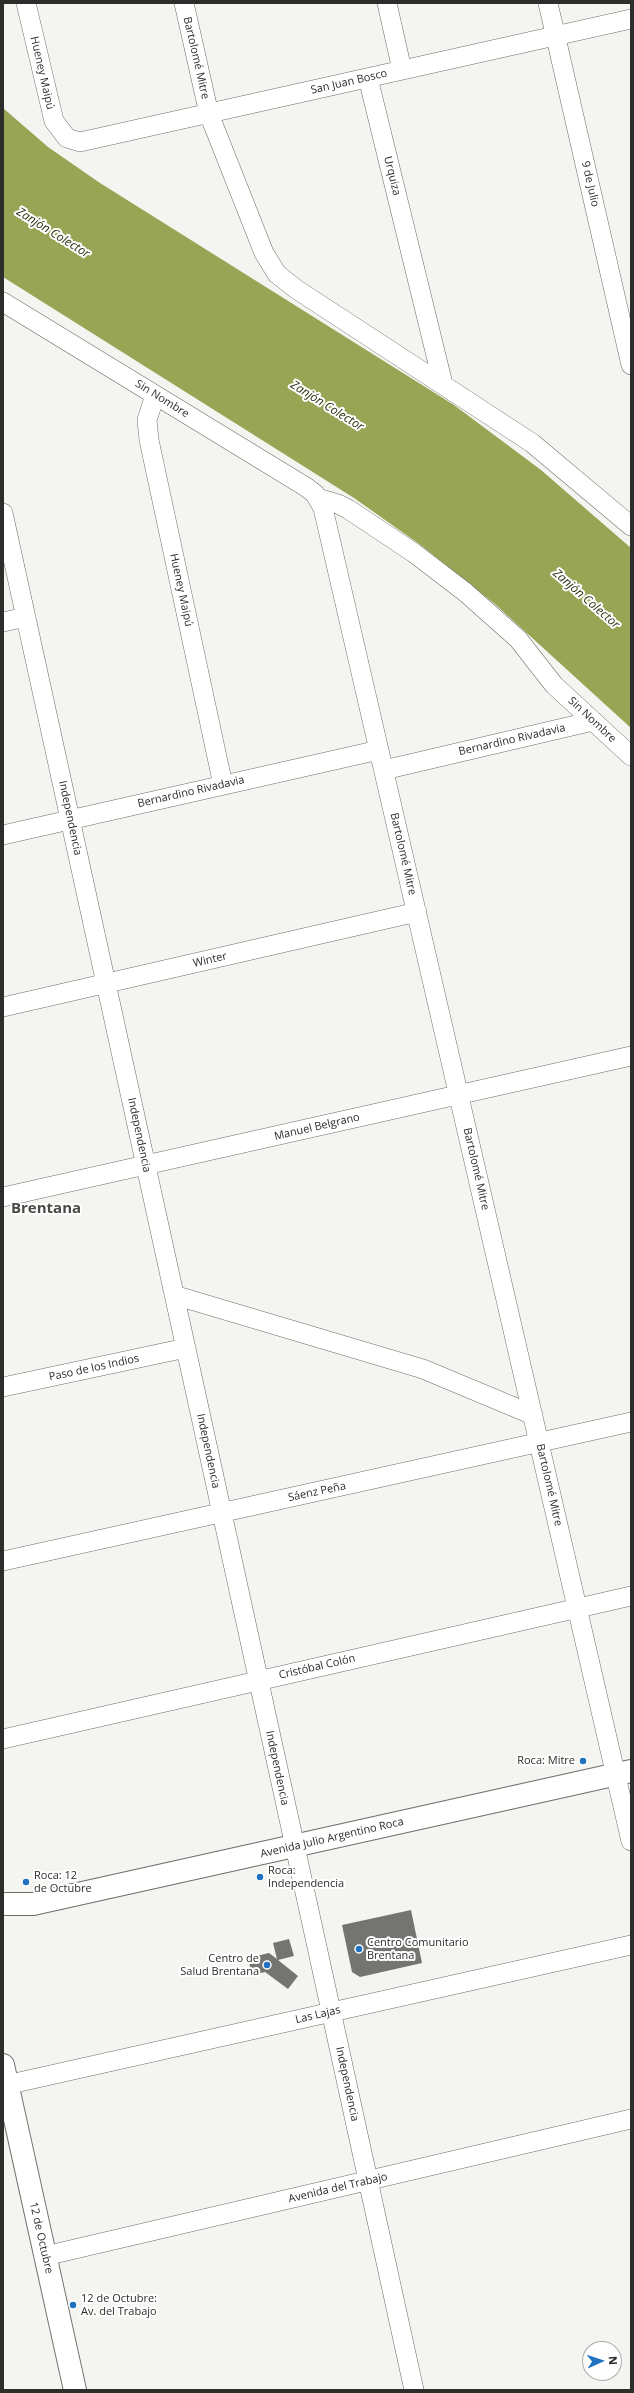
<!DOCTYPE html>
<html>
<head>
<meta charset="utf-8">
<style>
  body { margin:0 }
  #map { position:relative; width:634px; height:2393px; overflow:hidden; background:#f4f5f0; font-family:"Open Sans",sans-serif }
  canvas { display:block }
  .frame { position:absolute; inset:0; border:4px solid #2d2d2b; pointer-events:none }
  .north { position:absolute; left:582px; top:2341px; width:40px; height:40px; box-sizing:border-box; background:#fff; border:1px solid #ababaa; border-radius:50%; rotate:87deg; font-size:11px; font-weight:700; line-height:16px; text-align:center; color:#2d2d2b }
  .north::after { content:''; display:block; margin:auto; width:14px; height:18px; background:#2172c1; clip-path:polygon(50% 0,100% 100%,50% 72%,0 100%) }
</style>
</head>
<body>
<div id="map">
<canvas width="634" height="2393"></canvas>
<div class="frame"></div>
<div class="north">N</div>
</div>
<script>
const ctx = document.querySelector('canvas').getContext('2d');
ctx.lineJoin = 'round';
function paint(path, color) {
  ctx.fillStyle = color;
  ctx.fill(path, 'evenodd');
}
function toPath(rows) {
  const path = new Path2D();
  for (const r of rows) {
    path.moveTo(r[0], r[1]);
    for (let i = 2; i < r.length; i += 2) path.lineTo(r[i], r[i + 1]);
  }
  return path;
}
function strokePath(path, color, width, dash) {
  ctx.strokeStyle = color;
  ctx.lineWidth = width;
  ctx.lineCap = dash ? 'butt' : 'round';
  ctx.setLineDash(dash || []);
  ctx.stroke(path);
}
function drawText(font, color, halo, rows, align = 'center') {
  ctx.font = font + ' "Open Sans",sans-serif';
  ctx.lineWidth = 4;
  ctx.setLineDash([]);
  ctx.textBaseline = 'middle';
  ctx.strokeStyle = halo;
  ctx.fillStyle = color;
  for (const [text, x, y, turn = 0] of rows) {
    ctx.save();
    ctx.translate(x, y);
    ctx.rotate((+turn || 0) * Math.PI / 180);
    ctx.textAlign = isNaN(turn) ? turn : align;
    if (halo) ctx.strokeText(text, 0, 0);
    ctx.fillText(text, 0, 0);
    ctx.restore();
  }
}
const water = toPath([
  [3,108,48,147,100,183,454,405,541,470,631,548,631,728,496,605,422,546,354,498,3,277]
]);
const building = toPath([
  [411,1910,422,1963,360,1977,352,1972,342,1925],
  [289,1939,294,1956,278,1960,298,1976,288,1989,265,1972,252,1975,248,1958,269,1953,277,1959,273,1943]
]);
const minor = toPath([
  [26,3,54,121,67,138,80,142,631,19],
  [184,3,209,114,264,253,277,274,296,289,532,443,631,526],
  [387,3,402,70],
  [548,3,631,365],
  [368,78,443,384],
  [3,302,306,487,315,494,323,508,631,1841],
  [155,395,147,420,149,440,223,785],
  [318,498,338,504,348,509,414,553,465,592,518,639,554,685,631,756],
  [3,513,414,2390],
  [3,622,26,617],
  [384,770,593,721],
  [3,835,379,750],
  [3,1007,417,912],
  [3,1197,631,1056],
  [174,1295,423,1369,533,1415],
  [3,1387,186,1348],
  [3,1561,631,1422],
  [3,1739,631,1596],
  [6,2085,631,1945],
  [45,2256,631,2119]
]);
const major = toPath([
  [3,1904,33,1904,631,1771],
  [3,2065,75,2390]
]);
const markers = [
  [583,1761,4,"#2172c1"],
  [260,1877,4,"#2172c1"],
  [26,1882,4,"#2172c1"],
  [359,1949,4,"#2172c1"],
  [267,1965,4,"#2172c1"],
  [73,2305,4,"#2172c1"]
];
const streetNames = [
  ["Bartolomé Mitre",196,58,77],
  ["Hueney Maipú",42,73,77],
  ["San Juan Bosco",349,82,-13],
  ["Urquiza",392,176,76],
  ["9 de Julio",590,184,77],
  ["Sin Nombre",162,399,32],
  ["Hueney Maipú",181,590,78],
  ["Sin Nombre",592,720,43],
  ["Bernardino Rivadavia",512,740,-13],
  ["Bernardino Rivadavia",191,792,-13],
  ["Independencia",70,818,78],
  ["Bartolomé Mitre",403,854,77],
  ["Winter",210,960,-13],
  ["Manuel Belgrano",317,1127,-13],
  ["Independencia",139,1135,78],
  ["Bartolomé Mitre",476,1169,77],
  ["Paso de los Indios",94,1368,-12],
  ["Independencia",208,1451,78],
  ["Bartolomé Mitre",549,1485,77],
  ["Sáenz Peña",317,1492,-12],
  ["Cristóbal Colón",317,1667,-13],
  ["Independencia",277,1768,78],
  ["Avenida Julio Argentino Roca",332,1838,-13],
  ["Las Lajas",318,2015,-13],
  ["Independencia",347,2084,78],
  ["Avenida del Trabajo",338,2188,-13],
  ["12 de Octubre",41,2238,77]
];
const poiNames = [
  ["Roca: Mitre",575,1761,"right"],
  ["Roca:",268,1871],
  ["Independencia",268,1884],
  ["Roca: 12",34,1876],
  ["de Octubre",34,1889],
  ["Centro Comunitario",367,1943],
  ["Brentana",367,1956],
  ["Centro de",259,1959,"right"],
  ["Salud Brentana",259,1972,"right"],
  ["12 de Octubre:",81,2299],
  ["Av. del Trabajo",81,2312]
];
const waterNames = [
  ["Zanjón Colector",53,233,32],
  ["Zanjón Colector",327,406,32],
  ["Zanjón Colector",586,599,41]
];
const districtNames = [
  ["Brentana",46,1209]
];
paint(water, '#97a555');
paint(building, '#747571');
strokePath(minor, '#6d6e6a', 20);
strokePath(major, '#6d6e6a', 24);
strokePath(minor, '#fff', 19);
strokePath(major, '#fff', 22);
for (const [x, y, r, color] of markers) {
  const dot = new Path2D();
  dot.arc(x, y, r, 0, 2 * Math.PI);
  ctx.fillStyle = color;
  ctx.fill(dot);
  strokePath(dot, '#fff', 1.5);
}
drawText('11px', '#2d2d2b', '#fff', streetNames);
drawText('11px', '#2d2d2b', '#fff', poiNames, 'left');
drawText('italic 12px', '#2d320f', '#fff', waterNames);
drawText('bold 15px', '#494a46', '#fff', districtNames);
</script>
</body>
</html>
